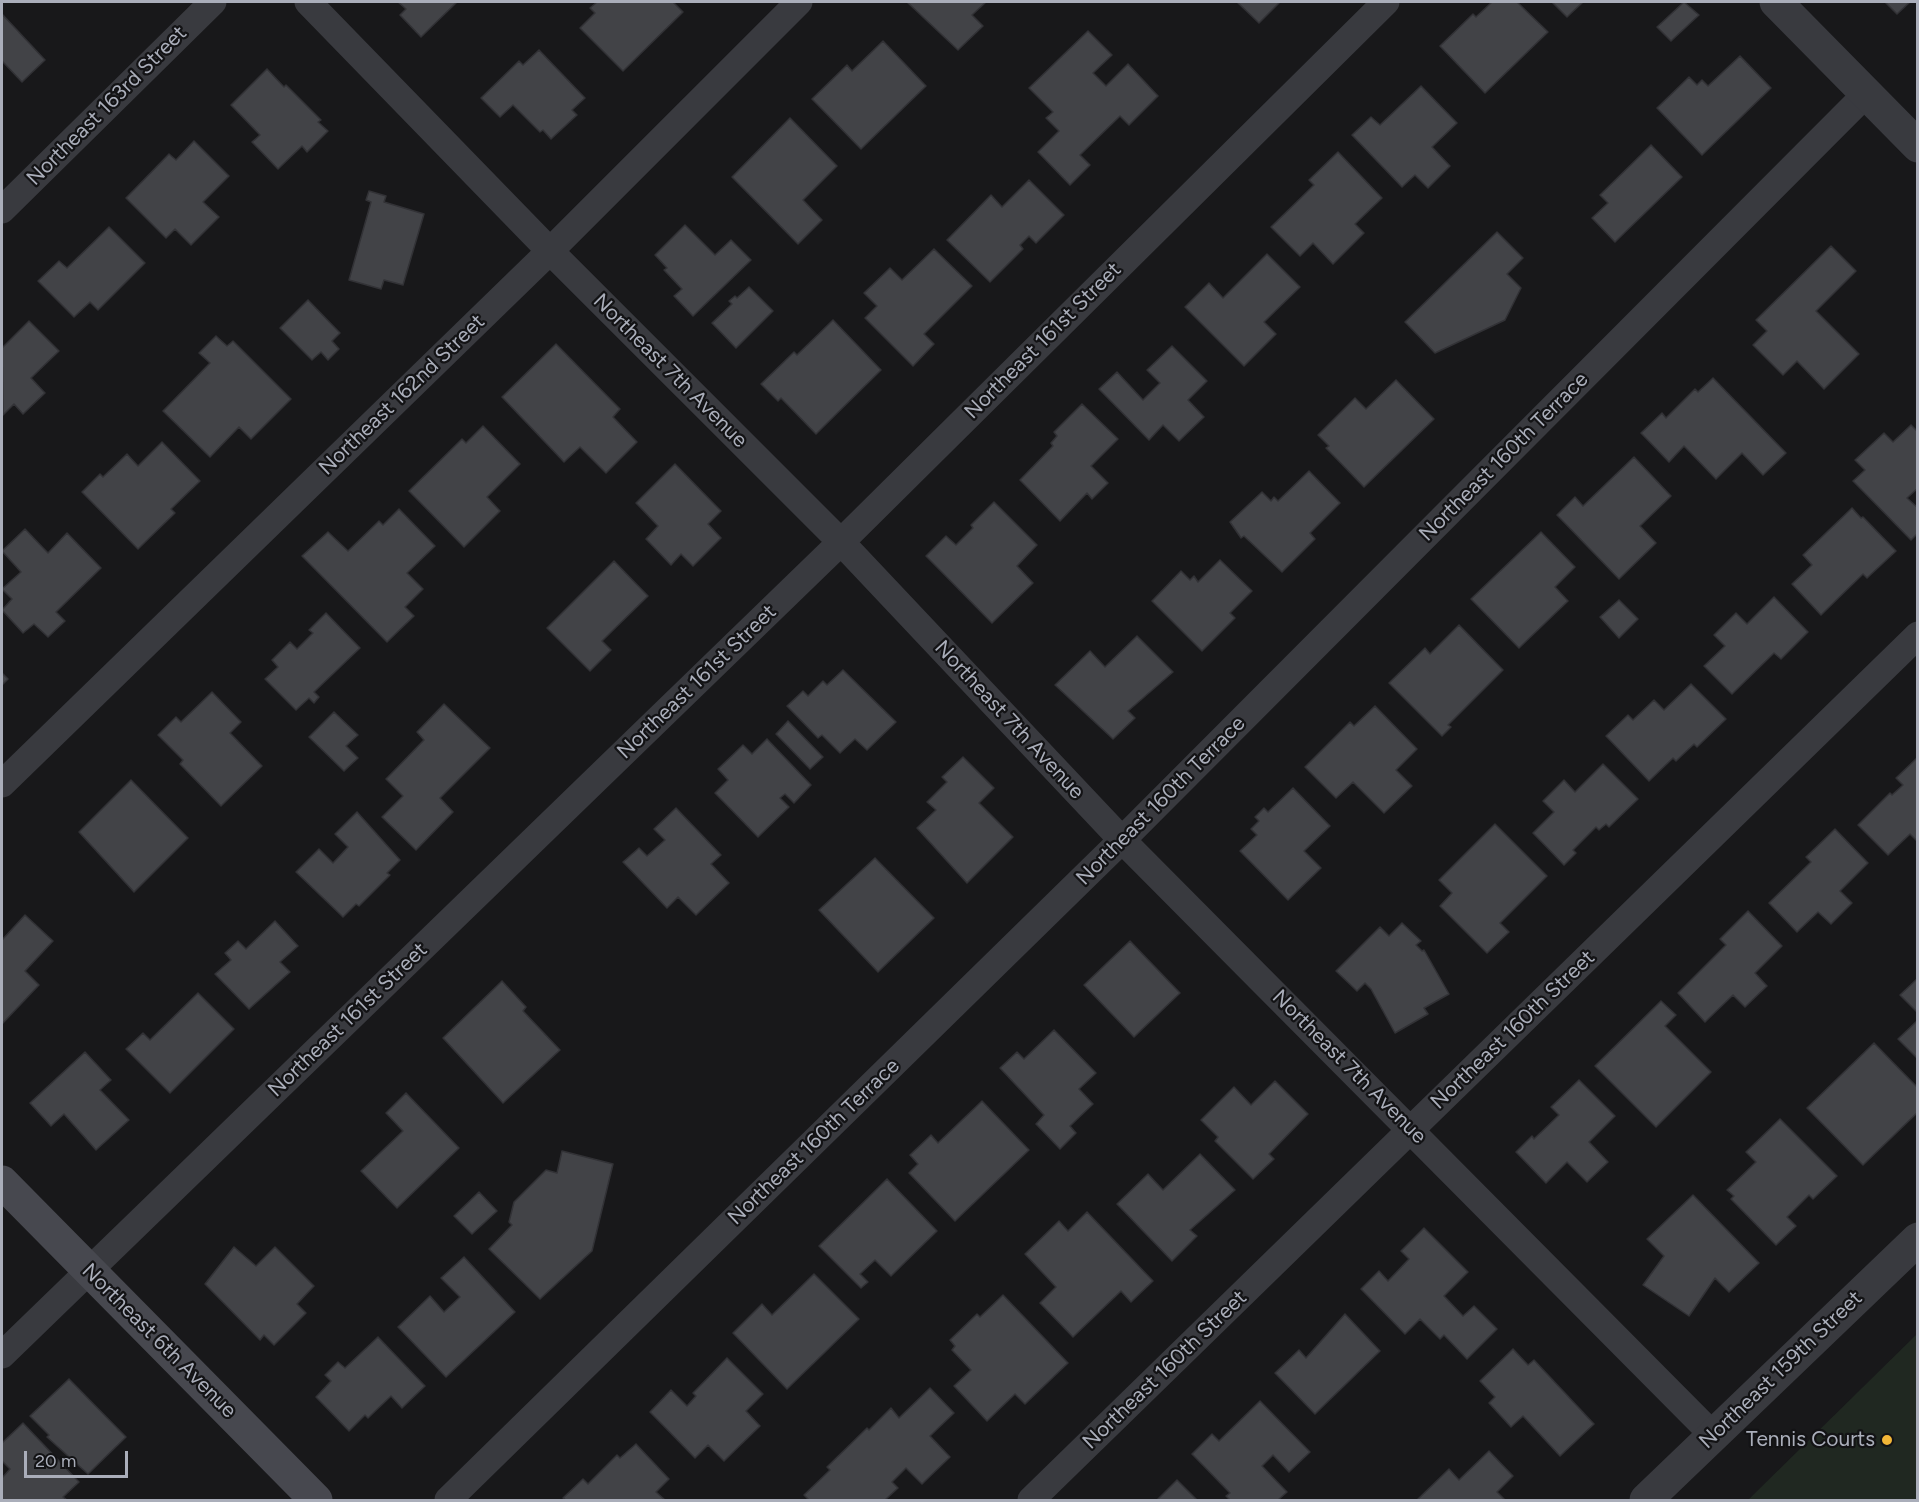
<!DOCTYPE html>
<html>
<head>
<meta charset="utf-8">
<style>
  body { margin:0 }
  #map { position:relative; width:1919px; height:1502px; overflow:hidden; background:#18181a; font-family:Figtree,sans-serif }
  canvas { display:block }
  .frame { position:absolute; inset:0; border:3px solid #aaaeba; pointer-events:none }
  .scale { position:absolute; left:24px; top:1451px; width:104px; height:27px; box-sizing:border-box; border:3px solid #aaaeba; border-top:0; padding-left:8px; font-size:18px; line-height:21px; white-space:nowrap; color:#aaaeba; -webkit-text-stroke:4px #131315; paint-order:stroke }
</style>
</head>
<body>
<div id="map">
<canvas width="1919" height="1502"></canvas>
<div class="frame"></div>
<div class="scale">20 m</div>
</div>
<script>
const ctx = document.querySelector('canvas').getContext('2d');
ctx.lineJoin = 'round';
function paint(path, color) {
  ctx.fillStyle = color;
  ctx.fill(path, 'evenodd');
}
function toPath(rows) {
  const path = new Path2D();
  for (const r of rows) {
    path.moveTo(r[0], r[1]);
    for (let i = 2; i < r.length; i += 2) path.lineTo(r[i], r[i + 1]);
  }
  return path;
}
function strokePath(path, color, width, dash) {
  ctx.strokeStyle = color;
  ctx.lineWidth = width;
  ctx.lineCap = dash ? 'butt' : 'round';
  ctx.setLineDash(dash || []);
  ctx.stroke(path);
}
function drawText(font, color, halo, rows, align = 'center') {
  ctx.font = font + ' Figtree,sans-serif';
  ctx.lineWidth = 4.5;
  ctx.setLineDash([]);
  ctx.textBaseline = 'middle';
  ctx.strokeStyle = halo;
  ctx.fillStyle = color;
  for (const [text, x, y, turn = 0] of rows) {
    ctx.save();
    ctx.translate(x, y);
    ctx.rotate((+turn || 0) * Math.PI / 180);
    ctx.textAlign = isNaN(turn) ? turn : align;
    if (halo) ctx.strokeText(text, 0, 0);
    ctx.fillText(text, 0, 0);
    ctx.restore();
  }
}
const green = toPath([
  [1917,1334,1917,1500,1748,1500]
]);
const building = toPath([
  [398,2,457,2,421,37,400,15,406,9,398,2],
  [597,2,673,2,683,12,623,71,580,28,595,13,590,8,597,2],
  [907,2,986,2,972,15,983,26,958,50,907,2],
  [1237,2,1280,2,1259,23,1237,2],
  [1492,2,1517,2,1548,32,1485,93,1440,46,1473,14,1476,17,1492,2],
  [1552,2,1583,2,1567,17,1552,2],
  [1684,2,1699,15,1671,41,1657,27,1684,2],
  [1885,2,1910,2,1897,14,1885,2],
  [2,14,45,60,22,82,2,61,2,14],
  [1088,31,1112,55,1093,73,1106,86,1128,64,1158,96,1129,125,1120,116,1080,155,1090,165,1070,185,1038,152,1059,131,1046,118,1053,112,1029,88,1088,31],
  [883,41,926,86,861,149,812,99,847,65,852,71,883,41],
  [539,50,585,98,572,110,577,115,551,139,543,130,540,132,513,105,500,117,481,98,519,61,523,65,539,50],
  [1740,56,1771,88,1702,155,1657,108,1689,77,1697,85,1702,80,1708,86,1740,56],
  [267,69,284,87,286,85,321,120,318,122,328,131,307,152,302,146,278,169,252,142,260,135,231,105,267,69],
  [1421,86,1457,123,1432,147,1450,166,1428,188,1415,175,1402,187,1352,135,1371,117,1380,125,1421,86],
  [790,118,837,166,803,200,822,220,798,244,732,177,790,118],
  [194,141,229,176,203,202,219,217,191,245,175,229,166,238,126,198,169,154,176,160,194,141],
  [1651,145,1682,177,1615,242,1592,218,1608,203,1600,195,1651,145],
  [1338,152,1382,198,1355,224,1364,233,1333,264,1313,243,1300,256,1271,227,1314,185,1309,180,1338,152],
  [1029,180,1064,215,1036,243,1029,236,1020,245,1023,249,990,282,947,240,991,195,1002,207,1029,180],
  [369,191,386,196,384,202,424,214,403,285,384,280,381,289,349,280,371,202,366,200,369,191],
  [685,225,715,255,731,240,751,260,693,316,674,296,682,289,664,270,667,268,655,255,685,225],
  [109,227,145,263,98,310,90,302,74,317,38,281,59,261,67,268,109,227],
  [1497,232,1523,258,1507,274,1521,288,1505,320,1435,353,1405,322,1497,232],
  [1831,246,1856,271,1816,311,1859,354,1824,389,1797,361,1783,375,1753,345,1767,331,1756,320,1831,246],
  [934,249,972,286,924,334,934,344,913,366,865,318,877,306,864,293,890,268,902,280,934,249],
  [1267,254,1300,287,1264,322,1276,334,1244,366,1185,307,1209,283,1223,298,1267,254],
  [749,287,773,311,736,348,712,323,732,304,729,301,735,296,737,298,749,287],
  [308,300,340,333,332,341,339,349,328,360,321,352,312,360,280,328,308,300],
  [833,320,881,370,816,434,781,398,778,401,761,384,794,352,797,355,833,320],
  [29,321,59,351,31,378,45,393,23,414,14,404,3,415,2,348,29,321],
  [216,336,227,346,233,341,291,399,251,439,239,427,210,457,163,411,210,363,199,353,216,336],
  [556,344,620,409,613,417,637,442,606,473,580,447,564,462,502,397,556,344],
  [1172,346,1207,381,1188,400,1204,417,1179,441,1163,425,1149,440,1099,389,1117,372,1143,400,1160,383,1147,370,1172,346],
  [1713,378,1786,453,1763,475,1742,453,1716,479,1684,446,1669,462,1641,433,1662,413,1666,418,1695,389,1698,392,1713,378],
  [1396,380,1434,419,1364,487,1326,448,1329,446,1318,435,1355,398,1366,409,1396,380],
  [1082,404,1118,439,1091,466,1108,483,1092,499,1087,493,1060,521,1020,480,1053,446,1051,443,1057,436,1054,432,1082,404],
  [1911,425,1918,432,1918,488,1907,498,1918,508,1918,533,1911,540,1853,481,1865,470,1855,460,1884,433,1893,442,1911,425],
  [483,426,520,464,487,497,500,511,464,547,409,491,462,439,466,443,483,426],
  [162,442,200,481,171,509,175,513,138,549,82,492,100,474,103,477,127,454,138,466,162,442],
  [1634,457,1671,496,1640,526,1656,543,1619,579,1557,515,1575,497,1583,506,1634,457],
  [675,464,721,511,708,524,721,538,693,566,681,554,671,565,646,539,658,526,636,503,675,464],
  [1309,471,1340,503,1310,533,1315,539,1282,572,1244,536,1241,538,1230,522,1262,492,1271,501,1274,497,1278,501,1309,471],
  [994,502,1037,545,1017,566,1033,583,992,623,926,556,946,536,956,545,973,528,971,525,994,502],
  [1852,508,1861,518,1863,517,1896,551,1867,578,1863,574,1821,615,1792,584,1812,565,1803,555,1852,508],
  [399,509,435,546,407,573,423,589,405,607,414,616,387,642,302,556,328,532,348,551,379,521,383,525,399,509],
  [25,529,48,553,67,533,101,568,56,612,65,621,48,637,34,624,23,633,2,610,12,599,2,589,21,572,2,551,25,529],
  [1541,532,1575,567,1555,587,1568,601,1519,648,1471,599,1541,532],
  [1220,560,1252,591,1230,613,1235,618,1202,651,1152,601,1181,571,1190,580,1194,576,1198,582,1220,560],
  [614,561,648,596,602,641,611,650,590,671,547,628,614,561],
  [1774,597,1808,632,1781,659,1774,653,1732,694,1704,666,1725,646,1714,635,1736,613,1747,624,1774,597],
  [1619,600,1638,619,1619,638,1600,617,1619,600],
  [326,613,360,648,314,692,319,697,314,703,309,698,296,710,265,679,278,667,272,660,290,642,297,649,313,633,309,630,326,613],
  [1459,625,1503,670,1448,725,1451,727,1442,736,1389,683,1425,648,1430,654,1459,625],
  [1137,636,1173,672,1128,711,1135,718,1113,739,1055,685,1090,651,1105,667,1137,636],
  [843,670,896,722,867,750,855,739,840,753,822,735,818,738,787,706,803,691,808,696,823,681,827,685,843,670],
  [2,673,8,679,2,685,2,673],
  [1691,684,1726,719,1697,747,1694,744,1676,761,1673,758,1649,781,1606,736,1628,715,1633,720,1654,700,1664,710,1691,684],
  [212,692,241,722,230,733,262,766,221,806,180,764,183,760,158,735,176,717,181,722,212,692],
  [444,704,490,748,440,798,453,812,416,850,382,817,403,796,386,779,424,740,417,732,444,704],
  [1375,706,1417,749,1396,770,1412,786,1384,813,1353,782,1336,798,1305,767,1350,722,1354,726,1375,706],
  [334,712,358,735,346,746,358,758,344,771,309,737,334,712],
  [788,721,823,757,810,769,776,734,788,721],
  [767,739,811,785,794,803,785,794,780,798,789,807,758,837,715,793,728,780,718,769,743,745,752,754,767,739],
  [963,757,994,788,979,803,1013,837,967,883,917,828,936,810,927,802,947,782,942,777,963,757],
  [1918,757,1918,842,1910,834,1888,855,1858,825,1890,793,1892,795,1903,785,1896,778,1918,757],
  [1603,764,1638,799,1609,827,1606,824,1599,830,1596,827,1573,850,1576,853,1564,865,1533,833,1554,812,1543,801,1564,780,1575,792,1603,764],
  [131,780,188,838,134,892,79,832,131,780],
  [1293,788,1330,826,1304,851,1321,868,1288,900,1240,851,1257,835,1251,829,1259,821,1255,817,1264,808,1268,812,1293,788],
  [676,808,721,855,711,864,729,883,696,915,678,897,667,908,623,862,639,848,647,856,665,840,654,829,676,808],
  [357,812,400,860,387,873,390,875,359,906,356,904,343,917,296,872,319,849,333,863,348,847,335,834,357,812],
  [1495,824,1547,876,1500,923,1509,932,1487,953,1440,906,1452,893,1439,880,1495,824],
  [1835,829,1868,863,1840,891,1852,903,1831,924,1818,912,1797,932,1769,903,1811,862,1806,857,1835,829],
  [875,858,934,918,878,972,819,910,875,858],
  [1748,911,1782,946,1755,973,1767,986,1745,1007,1733,995,1705,1022,1678,993,1726,945,1720,939,1748,911],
  [25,915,53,941,25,971,39,985,2,1024,2,940,25,915],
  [275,921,298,946,280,962,290,972,249,1009,215,974,231,960,225,953,238,941,246,949,275,921],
  [1402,923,1421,941,1416,945,1422,951,1424,950,1449,994,1424,1008,1428,1014,1395,1033,1371,989,1365,983,1357,991,1336,971,1380,927,1389,936,1402,923],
  [1130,941,1180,993,1134,1037,1084,985,1130,941],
  [1918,978,1918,1013,1900,995,1918,978],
  [502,981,526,1007,523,1011,560,1050,503,1103,443,1038,502,981],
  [198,993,234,1029,170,1093,126,1049,143,1033,150,1040,198,993],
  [1661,1001,1676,1015,1665,1026,1711,1072,1656,1127,1595,1066,1661,1001],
  [1918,1020,1918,1059,1898,1039,1918,1020],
  [1054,1030,1096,1073,1079,1089,1093,1104,1070,1126,1076,1133,1060,1149,1036,1124,1044,1115,1000,1068,1017,1052,1024,1059,1054,1030],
  [1874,1043,1918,1088,1918,1112,1863,1165,1807,1108,1874,1043],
  [85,1052,111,1080,100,1090,129,1120,96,1150,64,1114,51,1126,30,1103,85,1052],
  [1579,1080,1615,1116,1589,1142,1608,1162,1587,1182,1567,1162,1546,1183,1516,1152,1532,1136,1534,1139,1559,1115,1551,1107,1579,1080],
  [1275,1081,1308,1114,1269,1154,1274,1159,1253,1179,1215,1141,1218,1137,1201,1120,1234,1087,1251,1105,1275,1081],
  [406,1093,459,1148,397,1208,361,1171,403,1131,386,1113,406,1093],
  [982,1101,1029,1150,955,1221,909,1173,918,1164,910,1155,931,1135,938,1143,982,1101],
  [1780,1119,1837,1176,1813,1199,1809,1195,1787,1217,1796,1226,1776,1245,1731,1199,1734,1196,1727,1190,1756,1162,1746,1152,1780,1119],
  [562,1151,613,1164,592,1251,540,1299,489,1249,512,1225,509,1222,514,1202,546,1170,557,1173,562,1151],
  [1200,1154,1235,1190,1190,1230,1197,1236,1172,1261,1117,1204,1148,1174,1163,1190,1200,1154],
  [887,1179,937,1231,891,1276,875,1260,860,1274,868,1282,861,1288,819,1246,887,1179],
  [479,1192,497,1211,472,1234,454,1216,479,1192],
  [1693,1195,1759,1263,1729,1292,1715,1278,1689,1316,1643,1285,1664,1256,1647,1239,1693,1195],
  [1087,1212,1153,1281,1131,1302,1121,1291,1073,1337,1040,1303,1056,1287,1025,1254,1059,1221,1068,1231,1087,1212],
  [1424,1228,1468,1272,1444,1296,1463,1316,1474,1306,1497,1329,1467,1359,1444,1335,1440,1339,1420,1319,1405,1334,1361,1289,1379,1271,1388,1281,1409,1259,1401,1251,1424,1228],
  [234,1247,256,1266,275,1247,314,1286,297,1304,306,1313,274,1345,264,1335,260,1340,205,1284,234,1247],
  [464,1257,515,1312,446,1377,398,1327,430,1296,444,1312,460,1297,441,1278,464,1257],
  [814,1274,859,1319,787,1389,733,1333,762,1304,772,1315,814,1274],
  [1003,1295,1068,1363,1025,1404,1015,1394,987,1421,954,1386,971,1370,952,1350,955,1346,950,1340,977,1314,980,1317,1003,1295],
  [1345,1314,1380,1351,1315,1414,1275,1373,1299,1350,1306,1358,1345,1314],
  [378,1337,425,1386,402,1408,391,1396,368,1418,365,1415,349,1431,316,1397,331,1381,325,1375,338,1362,345,1368,378,1337],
  [1513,1349,1528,1365,1534,1360,1594,1424,1560,1456,1523,1416,1511,1427,1489,1403,1495,1397,1480,1381,1513,1349],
  [727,1358,763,1394,746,1411,760,1426,724,1461,708,1445,695,1458,650,1412,671,1390,687,1406,696,1396,693,1393,727,1358],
  [69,1379,126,1437,88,1474,47,1437,49,1435,30,1416,69,1379],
  [930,1388,954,1413,930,1436,950,1457,922,1484,906,1468,892,1482,898,1488,885,1500,809,1500,804,1495,830,1470,827,1467,867,1428,869,1430,891,1408,899,1418,930,1388],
  [1260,1401,1310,1452,1289,1472,1273,1455,1262,1466,1287,1492,1278,1500,1230,1500,1226,1496,1230,1493,1192,1454,1212,1434,1219,1441,1260,1401],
  [23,1423,79,1482,63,1497,67,1500,2,1500,2,1478,10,1469,2,1461,2,1443,23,1423],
  [636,1444,669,1479,656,1492,665,1500,566,1500,563,1498,583,1479,588,1484,617,1455,620,1458,636,1444],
  [1489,1451,1513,1476,1497,1492,1505,1500,1417,1500,1449,1469,1459,1480,1489,1451],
  [1177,1480,1197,1500,1157,1500,1177,1480]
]);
const minor = toPath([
  [308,2,550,251,841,542,1122,840,1713,1435],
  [2,210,213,2],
  [2,784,550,251,799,2],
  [2,1355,841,542,1386,2],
  [448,1500,1122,840,1866,94],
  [1031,1500,1918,635]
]);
const tertiary = toPath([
  [1776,2,1918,146],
  [1646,1500,1918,1239]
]);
const secondary = toPath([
  [2,1182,316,1500]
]);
const markers = [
  [1887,1440,6,"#f2b637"]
];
const streetNames = [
  ["Northeast 163rd Street",107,106,-45],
  ["Northeast 161st Street",1043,341,-45],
  ["Northeast 7th Avenue",670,371,45],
  ["Northeast 162nd Street",402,395,-44],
  ["Northeast 160th Terrace",1504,457,-45],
  ["Northeast 161st Street",697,682,-44],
  ["Northeast 7th Avenue",1009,720,47],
  ["Northeast 160th Terrace",1161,801,-45],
  ["Northeast 161st Street",348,1020,-44],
  ["Northeast 160th Street",1513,1030,-44],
  ["Northeast 7th Avenue",1349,1067,45],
  ["Northeast 160th Terrace",814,1142,-44],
  ["Northeast 6th Avenue",159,1341,45],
  ["Northeast 160th Street",1165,1370,-44],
  ["Northeast 159th Street",1781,1370,-44]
];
const poiNames = [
  ["Tennis Courts",1875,1440]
];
paint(green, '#202821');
paint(building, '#424347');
strokePath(building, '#323236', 1.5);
strokePath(minor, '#393a3f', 27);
strokePath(tertiary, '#393a3f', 33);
strokePath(secondary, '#47484f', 33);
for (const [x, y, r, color] of markers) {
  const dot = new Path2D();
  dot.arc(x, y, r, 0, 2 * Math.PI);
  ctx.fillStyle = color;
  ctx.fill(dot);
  strokePath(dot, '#131315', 2);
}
drawText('21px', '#aaaeba', '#131315', streetNames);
drawText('21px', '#aaaeba', '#131315', poiNames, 'right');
</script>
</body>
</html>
